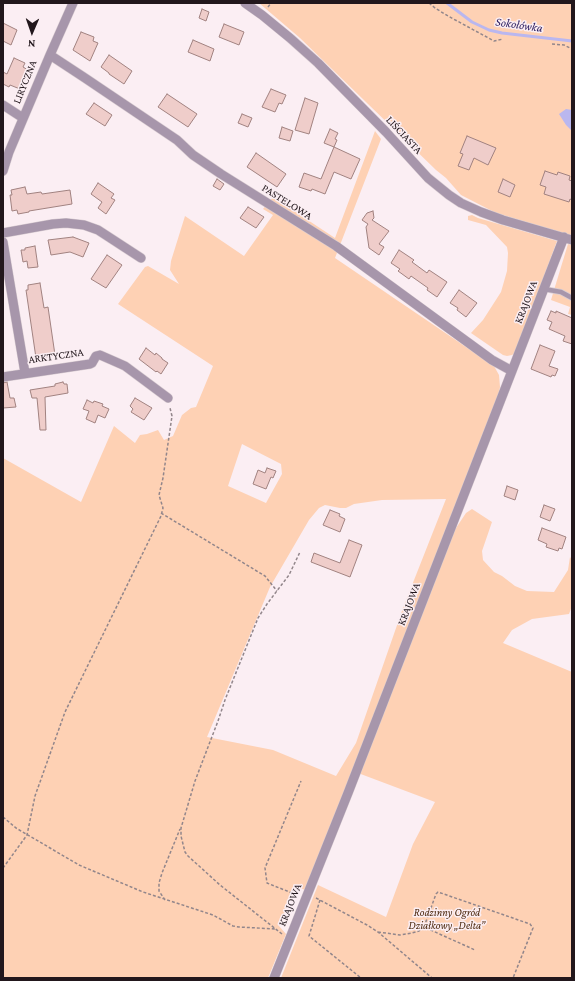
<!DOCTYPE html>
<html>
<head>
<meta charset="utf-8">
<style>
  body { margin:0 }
  #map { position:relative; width:575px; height:981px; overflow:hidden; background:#fbeef3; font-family:"Crimson Pro",serif }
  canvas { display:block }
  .frame { position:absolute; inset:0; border:4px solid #22171c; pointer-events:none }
  .north { position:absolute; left:12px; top:12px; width:40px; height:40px; -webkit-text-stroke:3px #fbeef3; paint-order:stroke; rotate:182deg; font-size:11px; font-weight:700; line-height:16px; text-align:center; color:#22171c }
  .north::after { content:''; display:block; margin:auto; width:14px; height:18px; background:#22171c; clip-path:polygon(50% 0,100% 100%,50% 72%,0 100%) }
</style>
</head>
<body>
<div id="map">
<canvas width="575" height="981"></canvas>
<div class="frame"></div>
<div class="north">N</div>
</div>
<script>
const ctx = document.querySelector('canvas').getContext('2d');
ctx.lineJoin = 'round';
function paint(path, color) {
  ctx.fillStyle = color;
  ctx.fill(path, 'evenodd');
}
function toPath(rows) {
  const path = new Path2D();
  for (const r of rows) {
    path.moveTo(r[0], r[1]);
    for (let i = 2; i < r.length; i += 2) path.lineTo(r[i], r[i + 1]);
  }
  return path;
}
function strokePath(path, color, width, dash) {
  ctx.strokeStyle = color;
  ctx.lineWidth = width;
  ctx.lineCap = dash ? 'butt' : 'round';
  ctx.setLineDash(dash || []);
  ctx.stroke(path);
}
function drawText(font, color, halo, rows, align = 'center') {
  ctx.font = font + ' "Crimson Pro",serif';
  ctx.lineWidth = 3;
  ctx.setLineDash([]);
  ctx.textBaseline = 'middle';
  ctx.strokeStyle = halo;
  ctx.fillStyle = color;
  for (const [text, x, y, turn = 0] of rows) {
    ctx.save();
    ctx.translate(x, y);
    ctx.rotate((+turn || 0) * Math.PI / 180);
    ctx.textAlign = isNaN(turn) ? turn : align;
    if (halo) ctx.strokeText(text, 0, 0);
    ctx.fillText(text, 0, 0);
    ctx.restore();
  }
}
const green = toPath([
  [259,3,572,3,572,236,496,213,461,195,446,178,436,170,300,38],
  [375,131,381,139,335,258,494,366,499,375,500,387,499,394,307,891,296,886,293,893,279,926,286,934,268,978,3,978,3,458,81,502,114,426,135,443,140,435,147,434,158,430,164,440,173,436,182,415,191,408,196,407,213,366,118,304,145,267,148,266,179,284,170,270,171,261,185,216,244,256,273,215,263,209,273,197,335,238],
  [242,444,281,464,282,474,266,503,228,486],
  [446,499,403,608,356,743,336,776,273,750,207,737,270,587,309,520,319,508,325,505,340,508,346,508,354,504,382,500],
  [472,215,478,218,557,241,530,315,515,353,512,355,507,356,503,355,471,333,483,320,501,292,507,271,508,253,507,247,486,225,468,220,468,216],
  [568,244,572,245,572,315,568,314,570,307,551,300],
  [472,509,492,522,482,551,483,560,494,572,502,576,515,586,527,591,554,592,568,570,570,557,572,560,572,606,569,614,532,619,512,630,503,643,572,672,572,978,281,978,318,885,386,917,413,844,435,802,358,773,450,537,466,513]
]);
const water = toPath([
  [566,109,572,110,572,130,571,130,566,125,559,114]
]);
const stream = toPath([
  [447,3,472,22,489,30,502,33,572,41]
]);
const building = toPath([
  [202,9,209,12,206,21,199,18,202,9],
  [3,23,17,30,11,45,3,41,3,23],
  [224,24,244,32,239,45,219,37,224,24],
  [81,32,94,37,93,41,98,43,90,61,73,50,81,32],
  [193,40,214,49,210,61,188,52,193,40],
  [109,55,132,71,124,84,109,74,109,73,101,67,109,55],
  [14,58,25,63,23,67,28,70,20,89,10,85,9,87,3,84,3,72,7,74,14,58],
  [271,89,286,95,282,104,279,103,275,112,262,107,271,89],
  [167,94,197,114,188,127,158,107,167,94],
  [305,98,318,103,309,134,295,130,305,98],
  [94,103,112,115,105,126,86,114,94,103],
  [242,114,252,118,248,127,238,123,242,114],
  [282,127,293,131,290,141,279,138,282,127],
  [330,129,338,133,335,139,337,140,334,147,360,159,351,179,334,172,325,194,312,189,311,191,299,187,304,173,321,179,334,147,324,143,330,129],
  [467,136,496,148,488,165,474,158,469,170,458,166,463,154,460,153,467,136],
  [256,153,286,174,277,187,247,167,256,153],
  [545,171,557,175,558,172,570,176,569,180,572,181,572,200,570,199,569,202,544,194,546,187,540,185,545,171],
  [217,179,224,184,220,190,213,186,217,179],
  [503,179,515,185,510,197,498,192,503,179],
  [98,183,114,194,111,198,115,200,106,214,98,208,102,202,91,194,98,183],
  [25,187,27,194,41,192,42,194,70,190,72,204,29,211,29,212,18,214,17,210,12,211,10,195,12,195,11,190,25,187],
  [248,207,264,217,256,228,240,218,248,207],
  [373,211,374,218,372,220,389,231,379,244,384,247,379,255,369,248,366,227,368,224,362,220,367,213,373,211],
  [73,237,89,243,83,257,70,252,51,255,48,240,73,237],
  [35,246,38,267,28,268,27,261,23,262,21,250,25,250,25,248,35,246],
  [399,250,414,260,412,262,427,273,429,270,447,282,437,297,427,290,428,288,411,276,409,279,398,271,400,269,391,263,399,250],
  [107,255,122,265,106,288,91,279,107,255],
  [40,283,44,308,48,307,55,355,43,358,42,357,36,358,26,290,28,290,28,285,40,283],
  [459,290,477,303,466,317,457,310,458,308,450,303,459,290],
  [551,311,556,313,556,311,572,318,572,344,563,341,565,336,549,329,552,322,547,320,551,311],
  [540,345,555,351,549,366,558,369,555,376,552,375,551,377,531,369,540,345],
  [146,348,155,355,156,353,162,358,162,359,168,363,161,374,157,371,156,372,139,359,146,348],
  [7,382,10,398,14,398,16,407,3,408,3,383,7,382],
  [63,382,64,384,67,384,68,393,45,397,46,430,40,430,37,398,32,398,30,390,55,386,55,384,63,382],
  [135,398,152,408,144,420,131,412,133,409,130,406,135,398],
  [87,400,93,403,94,401,103,404,102,406,109,409,105,418,98,415,95,423,86,419,89,411,83,409,87,400],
  [267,468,276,471,273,478,271,477,266,489,253,484,258,470,265,473,267,468],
  [507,486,518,490,515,500,504,496,507,486],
  [544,505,555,509,550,521,540,517,544,505],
  [330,510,340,514,339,516,345,519,340,532,323,525,330,510],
  [542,528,566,537,562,549,559,548,558,551,546,547,547,544,538,540,542,528],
  [349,540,362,545,350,577,311,562,314,553,340,563,349,540]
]);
const path = toPath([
  [429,3,435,8,448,16,494,41,503,39],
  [268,7,271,3],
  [552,44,564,45,572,49],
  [161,513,265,576,277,591],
  [3,817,16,828,79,865,143,892,213,915,233,926,239,927,276,929],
  [3,868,27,835,35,796,65,712,161,516,163,508,159,495,163,478,172,416,170,408],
  [297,895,267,883,265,868,301,781],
  [316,898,367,925,378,932,432,978],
  [165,900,159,891,159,883,162,873,180,829],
  [320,900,309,936,361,978],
  [424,927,436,894,438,892,530,924,533,928,513,978],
  [378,932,400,935,412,933,419,931,424,927,475,950],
  [282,934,220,885,188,856,185,852,181,836,181,828,195,781,218,721,225,700,258,618,267,604,289,575,300,552]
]);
const service = toPath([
  [544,289,561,292,572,298]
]);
const minor = toPath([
  [245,3,262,15,290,38,318,63,386,132,428,178,449,195,461,203,481,212,503,220,572,240],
  [50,55,85,78,177,140,193,155,221,174,336,246,492,360,512,371],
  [3,105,23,118],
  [3,171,9,152,50,55,73,3],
  [3,233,53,224,66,223,84,225,98,230,141,258],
  [3,242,25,373],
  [3,377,90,364,92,363,96,356,100,355,116,362,125,366,168,398],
  [274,978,348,793,564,237]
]);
const streetNames = [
  ["LIRYCZNA",25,82,-68],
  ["LIŚCIASTA",404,135,47],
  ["PASTELOWA",287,202,32],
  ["KRAJOWA",526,302,-69],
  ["ARKTYCZNA",56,356,-8],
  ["KRAJOWA",409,604,-69],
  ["KRAJOWA",290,905,-68]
];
const parkNames = [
  ["Rodzinny Ogród",447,913],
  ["Działkowy „Delta”",447,926]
];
const waterNames = [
  ["Sokołówka",519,25,8]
];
paint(green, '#fed1b4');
paint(water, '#bab7ef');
strokePath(stream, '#bab7ef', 3);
paint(building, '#efcdca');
strokePath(building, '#a18280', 1);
strokePath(service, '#d8ccd1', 6);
strokePath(minor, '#d8ccd1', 10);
strokePath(path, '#92868b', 1.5, [3, 2]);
strokePath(service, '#a796ab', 4.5);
strokePath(minor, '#a796ab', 9);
drawText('11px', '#22171c', '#fbeef3', streetNames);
drawText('italic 11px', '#4c280d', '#fbeef3', parkNames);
drawText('italic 12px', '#2e2061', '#fbeef3', waterNames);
</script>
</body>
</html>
